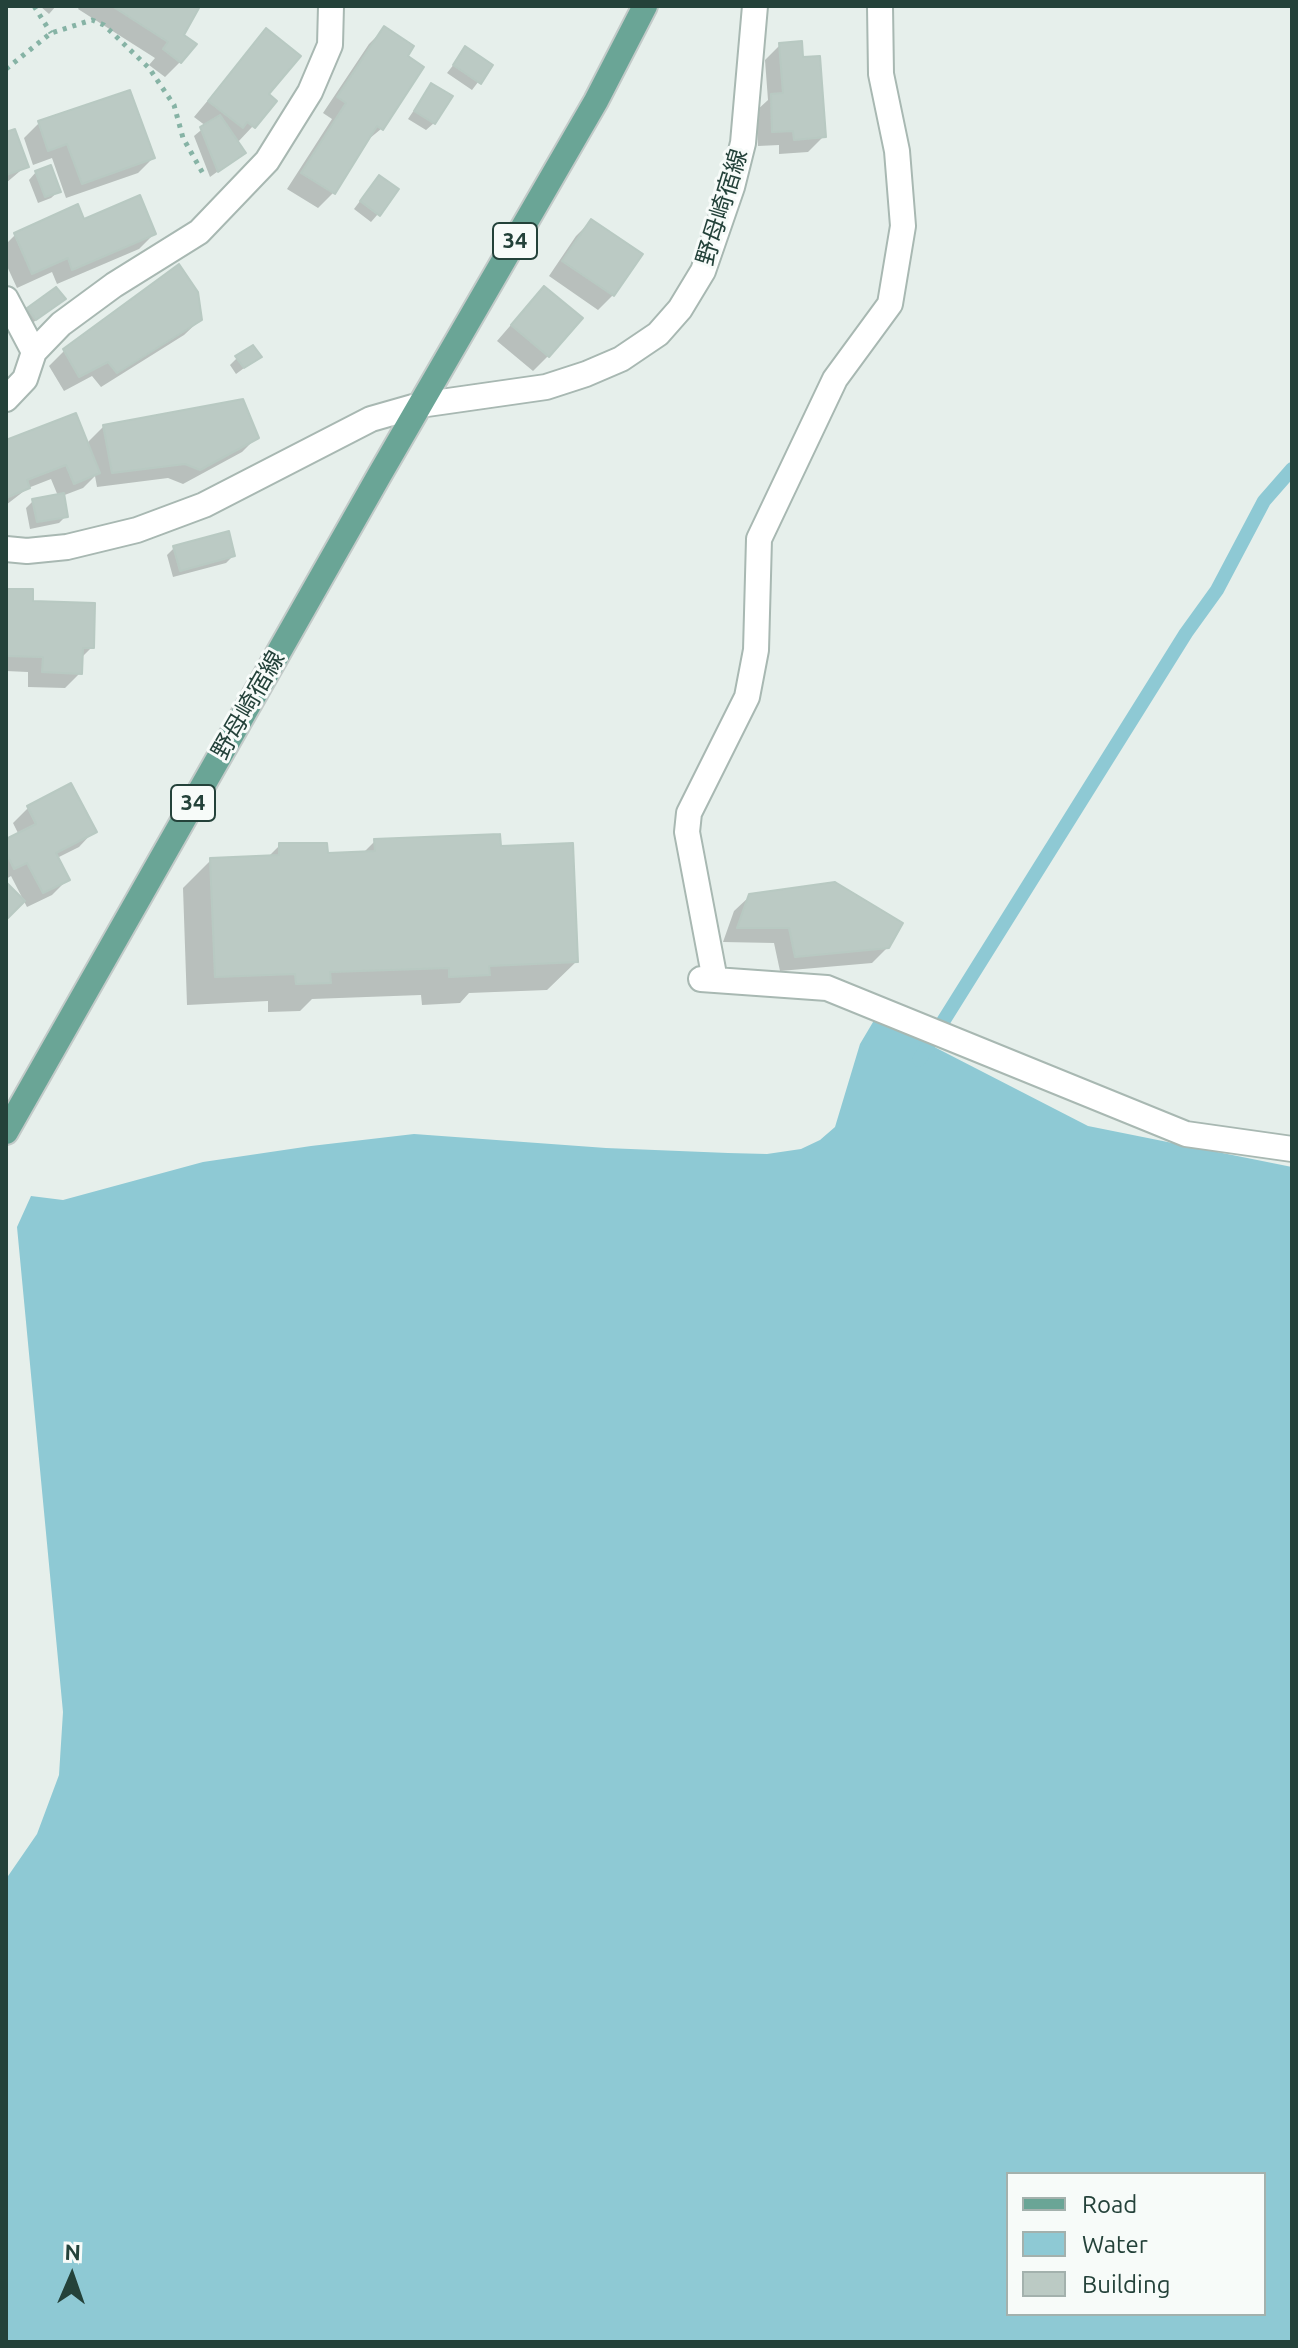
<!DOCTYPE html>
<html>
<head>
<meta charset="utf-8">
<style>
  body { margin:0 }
  #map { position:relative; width:1298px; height:2348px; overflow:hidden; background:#e6efeb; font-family:Ubuntu,sans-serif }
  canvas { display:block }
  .frame { position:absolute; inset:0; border:8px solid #24423a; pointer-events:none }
  .legend { position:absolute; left:1006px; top:2172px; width:260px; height:144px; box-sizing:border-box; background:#f7fbf9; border:2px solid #a3b1ad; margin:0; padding:10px 14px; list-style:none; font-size:24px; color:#24423a }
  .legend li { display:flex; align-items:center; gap:16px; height:40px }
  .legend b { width:40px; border:2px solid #a3b1ad }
  .north { position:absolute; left:32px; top:2236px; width:80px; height:80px; -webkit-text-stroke:6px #f7fbf9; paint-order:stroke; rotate:2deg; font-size:22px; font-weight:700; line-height:32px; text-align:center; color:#24423a }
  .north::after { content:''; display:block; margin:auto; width:28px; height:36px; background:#24423a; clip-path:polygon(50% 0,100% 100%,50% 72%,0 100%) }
</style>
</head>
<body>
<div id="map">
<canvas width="1298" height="2348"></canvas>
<div class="frame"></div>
<ul class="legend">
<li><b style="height:10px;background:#6aa596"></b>Road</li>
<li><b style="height:22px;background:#8ec9d4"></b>Water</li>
<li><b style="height:22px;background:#bbcac4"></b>Building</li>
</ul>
<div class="north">N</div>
</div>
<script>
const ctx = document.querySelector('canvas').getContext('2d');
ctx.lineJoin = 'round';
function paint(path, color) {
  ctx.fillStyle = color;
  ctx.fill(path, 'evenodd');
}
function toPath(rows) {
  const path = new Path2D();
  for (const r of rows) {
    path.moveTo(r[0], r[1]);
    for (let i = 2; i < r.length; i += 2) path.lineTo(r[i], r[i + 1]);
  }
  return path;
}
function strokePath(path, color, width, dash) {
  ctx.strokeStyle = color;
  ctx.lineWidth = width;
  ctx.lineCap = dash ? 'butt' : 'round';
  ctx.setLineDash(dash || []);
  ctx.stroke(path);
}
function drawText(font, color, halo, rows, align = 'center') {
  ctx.font = font + ' Ubuntu,"Noto Sans JP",sans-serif';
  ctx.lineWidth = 6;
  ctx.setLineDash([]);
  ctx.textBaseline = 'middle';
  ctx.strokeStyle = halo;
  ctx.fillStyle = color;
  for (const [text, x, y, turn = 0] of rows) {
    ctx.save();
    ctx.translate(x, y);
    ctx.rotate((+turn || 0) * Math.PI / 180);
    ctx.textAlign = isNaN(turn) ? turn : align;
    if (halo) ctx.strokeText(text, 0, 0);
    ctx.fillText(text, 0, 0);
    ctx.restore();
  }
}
const water = toPath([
  [876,1017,1088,1126,1292,1167,1292,2342,6,2342,6,1879,37,1834,59,1775,63,1712,17,1227,31,1196,63,1200,203,1162,311,1146,414,1134,606,1148,728,1153,767,1154,801,1149,820,1140,835,1127,860,1044],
  [1008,2174,1264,2174,1264,2314,1008,2314]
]);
const shadow = toPath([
  [40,6,56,6,49,14],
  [80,6,191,6,181,35,180,62,165,77,149,65,155,58,78,9],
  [384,29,405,57,381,129,364,143,333,193,318,208,287,189,332,119,323,113,369,44],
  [266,31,267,95,253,126,237,143,243,153,210,177,194,136,206,126,194,117],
  [780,45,801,59,824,136,808,152,779,154,779,145,758,146,756,111,768,100,765,60],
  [466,49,491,65,472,90,447,73],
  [431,85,434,123,426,130,408,119],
  [39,123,153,158,138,173,66,198,52,158,33,165,24,138],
  [6,134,26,166,6,183],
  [36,172,59,191,51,198,38,203,29,180],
  [372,185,378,214,371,222,354,209],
  [591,221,613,295,598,310,549,276,576,236],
  [83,222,154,234,139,249,57,284,52,272,17,288,6,264,6,244,15,235],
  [529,304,548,356,533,371,497,341],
  [56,306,28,326,21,317,28,310],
  [200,320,184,335,101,387,92,376,64,391,49,366,64,351],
  [259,357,236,374,230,365,237,358],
  [104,426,257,437,242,452,183,484,168,478,97,487,95,476,83,488,62,496,66,516,59,523,30,529,26,508,33,501,58,496,51,479,28,488,6,505,6,443,86,444],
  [174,548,233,556,226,563,173,577,167,555],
  [6,591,31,603,92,647,81,658,80,673,65,688,28,687,28,672,6,671],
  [28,808,94,831,79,847,57,858,68,879,52,895,27,907,11,876,6,879,6,842,19,835,13,823],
  [375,841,499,848,576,962,547,990,469,993,460,1003,422,1005,421,995,312,999,300,1011,268,1012,268,1001,187,1005,183,888,211,860,268,857,280,845,326,856,362,854],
  [750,896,888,947,872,963,780,971,774,943,723,942,734,911]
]);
const stream = toPath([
  [919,1060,1186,633,1217,590,1264,501,1292,469]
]);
const building = toPath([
  [112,6,195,6,199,8,184,35,197,44,181,63,163,49,168,42,112,6],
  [384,26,414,46,408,56,424,67,383,130,377,126,335,194,301,173,346,103,337,97,384,26],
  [266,28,301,56,269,94,277,101,255,128,247,122,243,128,208,101,266,28],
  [802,41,803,57,820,56,826,137,794,140,793,131,772,132,771,94,783,93,779,43,802,41],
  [465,46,493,65,481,84,453,65,465,46],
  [431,83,453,96,435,124,414,111,431,83],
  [130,90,155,158,82,184,67,144,48,151,38,121,130,90],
  [220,115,246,153,218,172,200,127,220,115],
  [15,129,29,167,6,175,6,132,15,129],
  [51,165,61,192,45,197,35,171,51,165],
  [379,175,399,189,380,216,360,201,379,175],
  [140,195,156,234,72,270,68,258,32,274,14,233,78,204,84,219,140,195],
  [591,219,643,254,614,296,562,261,591,219],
  [179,264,198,292,202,320,117,373,108,362,79,377,63,349,179,264],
  [544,286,583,318,549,357,511,325,544,286],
  [56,287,66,299,36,320,27,308,56,287],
  [253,345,262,357,244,368,235,356,253,345],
  [243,399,259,438,200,470,185,464,112,473,103,425,243,399],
  [76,413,100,473,74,484,66,465,27,480,30,488,6,498,6,440,76,413],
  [64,493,68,517,37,522,32,499,64,493],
  [229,531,235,556,180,571,173,546,229,531],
  [6,589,33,589,33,601,95,603,94,648,83,648,82,674,42,672,43,657,6,656,6,589],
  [71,783,97,832,56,853,70,880,43,893,27,863,14,869,6,852,6,839,36,824,27,806,71,783],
  [500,834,501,846,573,843,578,962,489,966,490,975,449,977,449,968,330,972,331,983,296,984,295,974,215,977,210,858,279,855,279,843,327,843,328,853,375,851,374,839,500,834],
  [6,882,25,901,8,918,6,915,6,882],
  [835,882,903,923,889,948,795,957,789,928,737,928,749,894,835,882]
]);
const path = toPath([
  [34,6,51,33],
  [6,69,51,33,92,20,104,25,149,68,174,105,183,138,205,177]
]);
const minor = toPath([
  [6,299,34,352,25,379,6,399],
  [34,352,61,324,114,285,199,232,267,161,310,92,330,45,331,6],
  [6,549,27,551,67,547,137,530,204,505,371,419,420,405,546,387,586,374,621,359,658,334,680,309,703,271,732,187,743,143,755,6],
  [701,979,827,988,1186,1134,1292,1149],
  [715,980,687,832,689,813,747,697,756,650,759,539,835,379,890,304,903,226,897,151,881,74,880,6]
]);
const major = toPath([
  [6,1132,380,474,596,101,645,6]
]);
const shields = [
  [515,241,44],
  [193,803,44]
];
const shieldNames = [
  ["34",515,241],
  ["34",193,803]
];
const streetNames = [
  ["野母崎宿線",722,207,-73],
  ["野母崎宿線",248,705,-60]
];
paint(water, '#8ec9d4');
paint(shadow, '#0003');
strokePath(stream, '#8ec9d4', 14);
paint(building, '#bbcac4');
strokePath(building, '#b8c9c2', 2);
strokePath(minor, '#a8b8b2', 28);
strokePath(major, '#c2cac8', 28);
strokePath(path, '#86b3a5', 5, [4, 6]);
strokePath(minor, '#fff', 24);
strokePath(major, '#6aa596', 24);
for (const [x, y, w] of shields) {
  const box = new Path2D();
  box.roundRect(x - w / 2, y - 18, w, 36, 6);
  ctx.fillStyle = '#f7fbf9';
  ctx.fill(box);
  strokePath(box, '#24423a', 2);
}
drawText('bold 22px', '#24423a', null, shieldNames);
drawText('24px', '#24423a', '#f7fbf9', streetNames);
</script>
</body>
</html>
